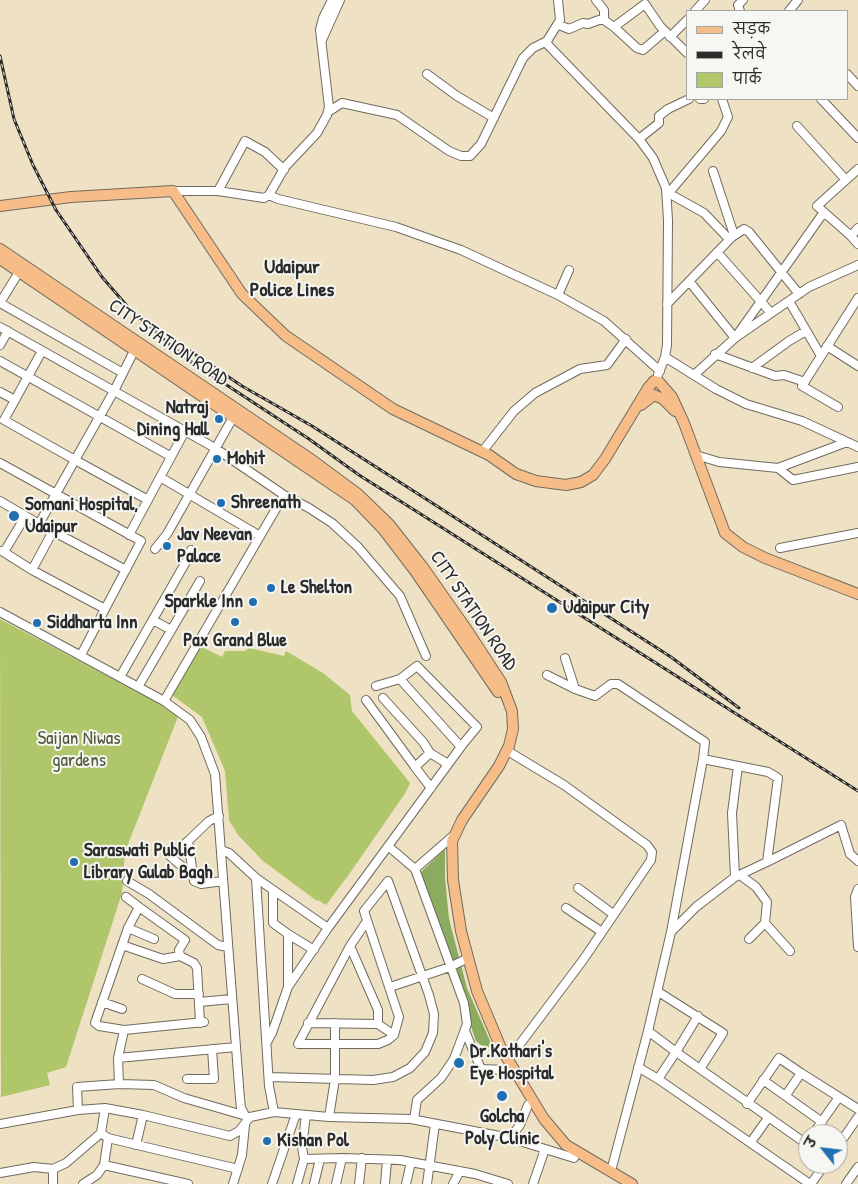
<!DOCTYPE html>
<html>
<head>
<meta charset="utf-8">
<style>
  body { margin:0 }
  #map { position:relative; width:858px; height:1184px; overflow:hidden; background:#efe1c3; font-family:"Patrick Hand","Playpen Sans Deva",sans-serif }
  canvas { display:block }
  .legend { position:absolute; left:686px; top:10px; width:162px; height:90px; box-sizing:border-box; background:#f6f6f2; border:1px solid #a5a5a2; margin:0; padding:6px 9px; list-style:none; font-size:15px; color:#2b2b2b }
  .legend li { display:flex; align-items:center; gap:10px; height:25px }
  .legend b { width:25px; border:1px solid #a5a5a2 }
  .north { position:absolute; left:798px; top:1124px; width:50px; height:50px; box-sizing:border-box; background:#f6f6f2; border:1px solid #a5a5a2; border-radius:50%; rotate:299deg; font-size:14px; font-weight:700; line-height:20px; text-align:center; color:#2b2b2b }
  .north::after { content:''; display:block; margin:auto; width:18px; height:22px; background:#1f6fb2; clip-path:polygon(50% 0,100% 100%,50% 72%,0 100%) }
</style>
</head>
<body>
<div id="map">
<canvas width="858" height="1184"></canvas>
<ul class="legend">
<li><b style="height:6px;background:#f7bd88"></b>सड़क</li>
<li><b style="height:6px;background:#2b2b2b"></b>रेलवे</li>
<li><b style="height:14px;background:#afc66b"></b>पार्क</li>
</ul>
<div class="north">उ</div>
</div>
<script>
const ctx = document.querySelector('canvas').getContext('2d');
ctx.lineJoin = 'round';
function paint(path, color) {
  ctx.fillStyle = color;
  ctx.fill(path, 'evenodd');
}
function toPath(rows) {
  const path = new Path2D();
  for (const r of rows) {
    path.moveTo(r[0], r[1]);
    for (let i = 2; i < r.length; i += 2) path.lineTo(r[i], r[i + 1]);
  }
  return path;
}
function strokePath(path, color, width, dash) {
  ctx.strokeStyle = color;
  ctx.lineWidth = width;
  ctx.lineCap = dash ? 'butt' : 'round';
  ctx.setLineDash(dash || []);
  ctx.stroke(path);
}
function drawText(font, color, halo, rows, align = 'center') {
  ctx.font = font + ' "Patrick Hand",sans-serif';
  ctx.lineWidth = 4;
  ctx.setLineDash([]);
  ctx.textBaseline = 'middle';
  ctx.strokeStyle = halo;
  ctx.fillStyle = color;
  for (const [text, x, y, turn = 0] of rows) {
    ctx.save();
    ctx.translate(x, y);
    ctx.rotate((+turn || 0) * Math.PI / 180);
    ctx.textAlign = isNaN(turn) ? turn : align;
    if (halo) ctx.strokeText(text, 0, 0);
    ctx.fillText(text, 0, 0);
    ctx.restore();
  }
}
const green = toPath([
  [0,619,179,714,125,852,122,893,66,1067,47,1073,50,1085,1,1097],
  [198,645,222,657,225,651,245,651,249,648,284,656,286,651,323,673,350,695,352,711,410,783,406,792,350,873,326,905,318,900,317,901,263,861,238,835,229,820,225,771,202,717,172,695]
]);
const forest = toPath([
  [445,849,445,878,449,919,467,988,493,1048,481,1045,476,1041,421,880,421,872]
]);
const minor = toPath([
  [558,0,560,20,547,41,548,45,639,139,653,158,666,188,668,220,667,345,665,357,658,375],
  [596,0,604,10,604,20],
  [695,11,705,0],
  [740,11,738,5,743,0],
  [789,11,798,0],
  [559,25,569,29,583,23,588,24,599,20,604,20,614,27,645,4,660,26,687,53],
  [614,27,637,48,643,50,665,31],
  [670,37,687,20],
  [322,40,340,0],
  [427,74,457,96,494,118],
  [847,74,858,86],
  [700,99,704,99],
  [821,99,858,138],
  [328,112,342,103,397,115,449,151,461,156,470,156,481,144,523,58,533,48,547,41],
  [797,126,846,180],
  [639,139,659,123,659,116,668,109,689,99],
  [858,169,817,206,851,236,858,228],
  [713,171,734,235],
  [173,191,218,191,264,198,269,195,285,167,317,133,327,115,329,107,320,30,323,18,332,0],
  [218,191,245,141,265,152,284,170],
  [670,194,704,213,729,239],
  [269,195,278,199,396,227,461,250,558,295,604,321,660,371],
  [667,195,721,131,728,117,722,99],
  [851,236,858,244],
  [717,252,771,313],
  [689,281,735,338,824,212],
  [558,295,569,270],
  [789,301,821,356],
  [0,303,123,373],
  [0,303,19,272],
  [667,304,732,237,744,229,749,232,799,294],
  [0,327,114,391,134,351],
  [0,345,8,331],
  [827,346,858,366],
  [42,351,4,420,75,460,114,391,215,448,284,495,309,508,332,523,358,547,400,596,426,656],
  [715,354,775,376,784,375,805,382],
  [665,357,716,389,746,404,802,421,858,447],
  [0,361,170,456],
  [752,368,789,341,806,331],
  [694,375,735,338,809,287,858,265],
  [0,392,15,400],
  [838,407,802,386,858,298],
  [482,452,514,411,535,393,580,369,607,365,626,339],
  [696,455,719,462,778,468,793,480,858,467],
  [0,463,141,541,105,609],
  [778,468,847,442],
  [160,477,260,536],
  [0,501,39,524],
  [53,531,32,570,105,609,81,655],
  [129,535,185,431],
  [780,548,858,533],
  [155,549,167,534,235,414],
  [2,551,32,570],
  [4,552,25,517],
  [126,570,39,524,75,460,148,500],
  [0,612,164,701,190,720,201,737,215,774,240,1099,241,1108,247,1119],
  [153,620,171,630],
  [547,675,575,689,565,658],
  [120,677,187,560,191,550],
  [400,679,461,747],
  [138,687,200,581],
  [575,689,595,696,611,684,618,684,705,742,703,759,768,772,778,778,767,862,735,877,696,907,671,932],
  [383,698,423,742,430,753,415,767,431,788],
  [366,700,415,767],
  [164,701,284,495],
  [506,750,564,785,647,845,652,852,651,860,583,960,508,1060],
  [430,753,448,764],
  [219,816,209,821,188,841,194,881,201,884,223,881],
  [188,841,171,857,192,875],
  [388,846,415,869],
  [221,850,229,853,256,878,269,1086,274,1112],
  [767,862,841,825,850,854,858,861],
  [740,875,756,887,767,902,765,923,749,939],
  [735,877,732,813,738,766],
  [256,878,328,928,463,744,477,727,417,666,400,679,376,686],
  [127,881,149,894,218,945,228,947],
  [578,888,613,914],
  [858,889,855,897,858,947],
  [273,890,273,923,288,934,288,987],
  [126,897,139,907],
  [566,908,602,932],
  [765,923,790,951],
  [128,928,154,939],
  [288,934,314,950],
  [122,945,163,959,180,956,194,963,197,968,200,1023],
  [350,946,367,921],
  [180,956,179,950,185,940,139,907,128,928,95,1023,99,1026,124,1030,204,1022],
  [142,979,175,994,199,994],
  [390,987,450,967,468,958],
  [657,991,723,1033,700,1069],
  [102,1002,122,1009],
  [199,1002,232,999],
  [308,1023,378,1024,394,1035],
  [124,1030,118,1058,119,1084,154,1085,184,1098,243,1115],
  [465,1031,481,1069,508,1070],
  [648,1031,676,1052,698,1016],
  [267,1042,272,1033,288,987,328,928],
  [118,1058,236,1047],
  [638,1067,658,1079,676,1052,808,1145],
  [801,1073,858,1109],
  [269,1077,373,1080,393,1077,410,1068,425,1052,433,1033,434,1014,429,995,388,881,364,911,399,1017,394,1035,388,1040,378,1044,298,1044,350,946,378,1010,378,1024],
  [187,1079,214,1079,212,1049],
  [658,1079,810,1184],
  [763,1080,822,1122],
  [747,1104,779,1058,801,1073,786,1095],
  [78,1110,77,1087,119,1084],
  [329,1117,335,1079,335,1023],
  [414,1119,417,1100,441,1078,454,1059,467,1024,464,1003,415,869,454,835],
  [0,1124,78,1110,105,1108,143,1115,230,1136,239,1131,250,1117,274,1112,329,1117,411,1119,510,1138,574,1158,577,1152],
  [101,1133,108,1138,238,1169],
  [813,1134,839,1097],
  [510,1138,520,1125,528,1105],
  [751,1142,768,1118],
  [136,1145,143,1115],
  [838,1146,858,1117],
  [304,1159,342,1158,400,1160,475,1174,508,1184],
  [104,1165,188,1184],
  [53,1169,53,1184],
  [611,1171,648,1031,671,932,703,759],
  [0,1173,34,1167,53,1169,66,1163,101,1133,105,1108],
  [83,1184,97,1175,104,1165,108,1138],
  [233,1184,242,1155,245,1125],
  [272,1184,296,1114],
  [297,1184,304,1159,302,1147,306,1115],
  [314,1184,320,1159],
  [336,1184,342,1158],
  [359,1184,362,1158],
  [385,1184,387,1160],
  [406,1184,411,1162],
  [427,1184,435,1124],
  [453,1184,460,1171],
  [533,1184,545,1149],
  [811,1184,825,1164],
  [846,1184,858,1167]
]);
const major = toPath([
  [0,206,71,197,173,191,242,294,286,336,393,409,489,455,516,474,536,481,566,485,581,482,593,475,605,459,648,388,654,381,659,382,672,397,684,423,725,533,743,547,765,558,858,594],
  [0,249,312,460,358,494,389,524,422,566,467,630,501,682,512,711,513,729,509,746,499,766,462,820,452,841,453,880,461,931,477,991,501,1048,544,1119,566,1145,632,1184],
  [0,259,355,500,383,529,415,571,498,692],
  [641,405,654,395,663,399,675,411]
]);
const rail = toPath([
  [0,56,14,119,33,165,56,210,102,277,128,307,168,343,187,359,309,439,359,475,858,791],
  [178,343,242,386,312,426,426,499,671,657,739,708]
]);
const markers = [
  [219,419,5,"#1f6fb2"],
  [217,459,5,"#1f6fb2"],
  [221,503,5,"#1f6fb2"],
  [14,516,6,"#1f6fb2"],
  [167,546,5,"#1f6fb2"],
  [271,588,5,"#1f6fb2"],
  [253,602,5,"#1f6fb2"],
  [552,608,6,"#1f6fb2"],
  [235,622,5,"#1f6fb2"],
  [37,623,5,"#1f6fb2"],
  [74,862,5,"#1f6fb2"],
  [459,1063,6,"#1f6fb2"],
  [502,1096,6,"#1f6fb2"],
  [267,1141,5,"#1f6fb2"]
];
const streetNames = [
  ["CITY STATION ROAD",168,343,34],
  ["CITY STATION ROAD",473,611,56]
];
const poiNames = [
  ["Natraj",209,408,"right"],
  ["Dining Hall",209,430,"right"],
  ["Mohit",227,459],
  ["Shreenath",231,503],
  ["Somani Hospital,",25,505],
  ["Udaipur",25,527],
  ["Jav Neevan",177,535],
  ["Palace",177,557],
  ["Le Shelton",281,588],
  ["Sparkle Inn",243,602,"right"],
  ["Udaipur City",563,608],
  ["Siddharta Inn",47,623],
  ["Pax Grand Blue",235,641,"center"],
  ["Saraswati Public",84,851],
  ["Library Gulab Bagh",84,873],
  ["Dr.Kothari's",470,1052],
  ["Eye Hospital",470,1074],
  ["Golcha",502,1117,"center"],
  ["Poly Clinic",502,1139,"center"],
  ["Kishan Pol",277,1141]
];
const parkNames = [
  ["Saijan Niwas",79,739],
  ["gardens",79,761]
];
const neighbourhoodNames = [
  ["Udaipur",292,268],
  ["Police Lines",292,291]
];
paint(green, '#afc66b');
paint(forest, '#8bab5f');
strokePath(minor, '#706b60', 10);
strokePath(major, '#706b60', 12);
strokePath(minor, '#fff', 8);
strokePath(major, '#f7bd88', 10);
strokePath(rail, '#2b2b2b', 3);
strokePath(rail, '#f6f6f2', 1, [4]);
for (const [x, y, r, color] of markers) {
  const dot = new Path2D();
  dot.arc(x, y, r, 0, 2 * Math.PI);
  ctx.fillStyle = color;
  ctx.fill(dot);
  strokePath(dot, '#f6f6f2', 2);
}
drawText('19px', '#2b2b2b', '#f6f6f2', streetNames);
drawText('bold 19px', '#2b2b2b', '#f6f6f2', poiNames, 'left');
drawText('19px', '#535a3e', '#f6f6f2', parkNames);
drawText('bold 20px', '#2b2b2b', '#f6f6f2', neighbourhoodNames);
</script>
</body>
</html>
